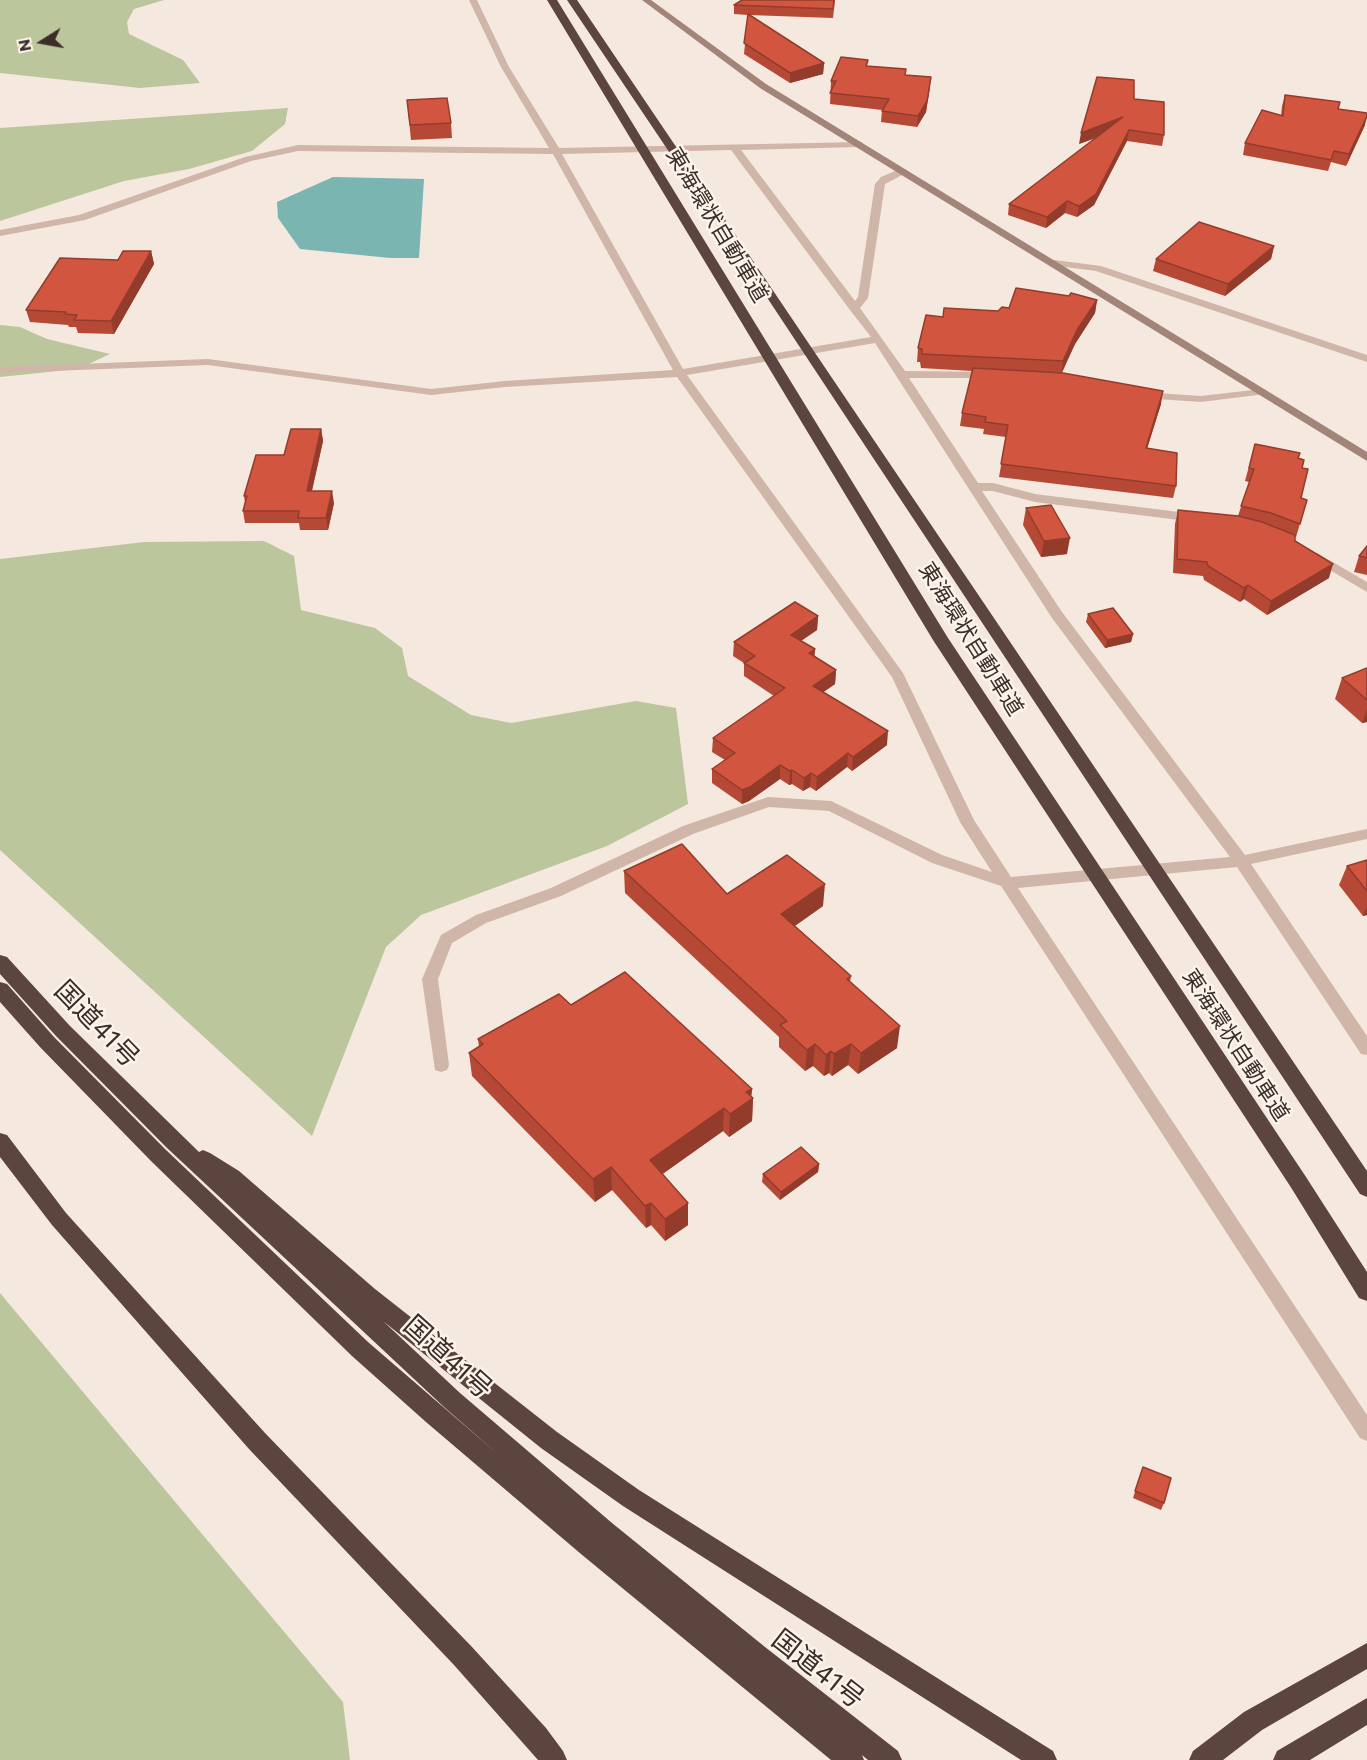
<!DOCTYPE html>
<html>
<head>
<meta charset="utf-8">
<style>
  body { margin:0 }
  #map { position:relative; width:1367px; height:1760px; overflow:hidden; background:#f5e8de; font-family:Commissioner,sans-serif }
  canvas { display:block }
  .north { position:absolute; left:12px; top:12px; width:60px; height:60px; -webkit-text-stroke:4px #fcf3eb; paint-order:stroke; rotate:259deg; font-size:16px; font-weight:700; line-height:24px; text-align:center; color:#3b2d29 }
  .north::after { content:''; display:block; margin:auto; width:21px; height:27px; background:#3b2d29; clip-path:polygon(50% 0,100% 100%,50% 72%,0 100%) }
</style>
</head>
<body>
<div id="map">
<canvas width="1367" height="1760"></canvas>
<div class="north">N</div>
</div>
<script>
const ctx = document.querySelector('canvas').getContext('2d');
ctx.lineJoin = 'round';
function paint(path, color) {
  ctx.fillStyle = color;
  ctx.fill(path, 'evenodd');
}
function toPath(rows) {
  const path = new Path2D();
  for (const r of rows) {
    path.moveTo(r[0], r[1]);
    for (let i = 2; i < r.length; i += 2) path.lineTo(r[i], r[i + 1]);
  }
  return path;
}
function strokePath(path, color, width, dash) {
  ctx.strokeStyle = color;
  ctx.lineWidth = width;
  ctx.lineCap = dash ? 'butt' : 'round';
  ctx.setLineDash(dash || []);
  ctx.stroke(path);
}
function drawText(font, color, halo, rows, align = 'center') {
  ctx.font = font + ' Commissioner,"Noto Sans JP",sans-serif';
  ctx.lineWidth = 5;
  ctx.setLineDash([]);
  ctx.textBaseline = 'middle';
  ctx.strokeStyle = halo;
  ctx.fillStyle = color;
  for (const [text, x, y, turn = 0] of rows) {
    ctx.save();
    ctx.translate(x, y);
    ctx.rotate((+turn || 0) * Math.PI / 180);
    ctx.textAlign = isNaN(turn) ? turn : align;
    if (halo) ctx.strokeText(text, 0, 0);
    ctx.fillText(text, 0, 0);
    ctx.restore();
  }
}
const green = toPath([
  [0,0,164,0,134,9,127,22,129,34,183,60,200,83,140,88,0,73],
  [288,108,285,124,252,151,189,169,124,181,0,221,0,128],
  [0,325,20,327,47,339,110,354,78,369,0,377],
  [264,541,294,556,301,610,375,628,402,648,408,676,471,715,511,723,636,701,676,708,688,804,607,846,421,915,386,947,312,1136,0,850,0,559,144,542],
  [0,1293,343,1702,350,1760,0,1760]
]);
const water = toPath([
  [333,177,424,179,419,258,390,258,300,249,278,218,277,202]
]);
const street = toPath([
  [469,0,477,0,509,67,559,148,862,142,862,146,859,147,741,150,855,301,858,297,875,184,881,177,900,169,906,169,906,173,885,184,868,298,860,308,905,371,990,372,996,375,990,378,909,378,978,483,993,483,1035,494,1195,514,1201,518,1195,522,1035,502,993,491,982,491,1062,612,1245,855,1367,829,1367,839,1251,864,1367,1036,1367,1055,1361,1054,1237,867,1018,888,1367,1415,1367,1441,1360,1438,1001,886,932,863,829,811,769,807,693,834,561,896,486,923,452,943,438,979,449,1065,447,1070,441,1072,435,1070,422,979,441,935,476,915,551,888,683,826,768,797,831,801,942,855,992,872,960,822,892,677,677,377,505,387,431,395,208,365,0,373,0,367,208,359,431,389,505,381,673,370,553,154,298,151,251,161,85,220,0,236,0,230,79,215,245,157,298,145,549,148,501,67,469,0],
  [731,150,850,310,871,337,683,369,562,154,731,150],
  [875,343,1052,618,1230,857,1011,877,974,820,903,673,687,375,875,343],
  [1054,260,1101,266,1367,355,1367,362,1096,271,1050,265,1050,261,1054,260],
  [1261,389,1265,390,1265,394,1201,402,1142,398,1136,395,1142,392,1201,396,1261,389],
  [1317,553,1367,582,1367,592,1313,560,1311,557,1317,553]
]);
const secondary = toPath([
  [642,0,651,0,766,84,1367,452,1367,461,760,88,642,0]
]);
const highway = toPath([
  [547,0,557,0,948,638,1306,1177,1367,1272,1367,1301,1359,1298,1292,1189,933,640,547,0],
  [567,0,577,0,1367,1171,1367,1197,1360,1194,770,302,567,0],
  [0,955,7,957,70,1026,199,1152,203,1150,210,1153,239,1171,375,1289,557,1432,639,1490,1053,1751,1057,1760,1021,1760,623,1506,541,1448,383,1321,460,1393,612,1523,765,1647,898,1751,902,1760,868,1760,862,1755,864,1760,831,1760,581,1554,426,1422,352,1356,151,1161,40,1047,0,1002,0,982,7,984,54,1037,165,1149,368,1342,500,1456,444,1407,166,1147,56,1036,0,974,0,955],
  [0,1133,7,1135,66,1213,265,1433,472,1647,546,1728,563,1751,567,1760,538,1760,454,1665,249,1449,52,1225,0,1157,0,1133],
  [1367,1643,1367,1669,1262,1730,1223,1760,1189,1760,1193,1751,1244,1712,1367,1643],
  [1367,1698,1367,1725,1310,1760,1273,1760,1277,1751,1367,1698]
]);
const wall = toPath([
  [835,0,833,18,749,15,824,63,823,74,790,83,744,54,748,15,734,14,734,5],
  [868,60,867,66,906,76,930,88,926,112,917,127,881,122,882,110,830,104,831,81],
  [1285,95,1338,109,1365,125,1346,166,1331,162,1328,171,1243,155,1245,143,1281,116,1282,106],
  [1134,99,1164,135,1162,146,1127,141,1094,205,1077,217,1065,213,1046,228,1008,215,1009,204,1096,138,1079,144],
  [407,100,451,123,452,138,411,140],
  [1274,246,1271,259,1225,296,1153,271,1156,259],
  [151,251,154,264,114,334,78,333,76,327,69,327,68,325,30,322,26,310,118,260],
  [1069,296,1097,300,1095,313,1075,344,1061,373,1161,404,1147,449,1176,486,1173,498,999,477,1006,437,983,434,984,429,960,426,962,413,972,371,921,368,920,362,917,362,918,348,943,317,998,311],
  [321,429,323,441,312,491,334,503,328,530,300,530,299,523,245,523,243,511,245,503,244,496,284,455],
  [1255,444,1298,458,1302,468,1301,498,1307,500,1296,537,1295,537,1295,541,1329,578,1267,615,1244,599,1240,602,1204,580,1203,576,1173,573,1175,524,1178,510,1238,516,1249,482,1245,481],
  [1026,508,1067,554,1041,557,1023,525],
  [1367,546,1367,575,1354,572,1359,556],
  [1088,614,1133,634,1131,642,1105,648,1086,622],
  [818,616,817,630,801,641,815,649,814,656,836,670,835,684,823,692,887,745,852,771,847,767,816,791,810,787,803,791,792,784,789,785,780,779,749,801,742,804,712,783,712,769,725,760,712,752,713,738,774,696,744,676,744,663,733,656,734,642],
  [1367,668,1367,722,1362,723,1335,699,1342,678],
  [1367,860,1367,915,1363,916,1339,885,1347,866],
  [624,871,727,894,823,906,795,926,851,976,850,982,897,1048,858,1074,848,1065,832,1076,829,1073,824,1076,813,1066,805,1071,779,1047,779,1037,625,893],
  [571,1005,752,1089,751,1097,753,1098,752,1121,729,1137,723,1131,662,1174,688,1225,665,1241,651,1225,646,1228,612,1190,595,1202,472,1076,469,1053,479,1047,478,1039],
  [819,1164,818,1172,780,1200,762,1182,763,1174],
  [1143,1467,1164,1503,1161,1510,1133,1498]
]);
const shadedWall = toPath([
  [824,63,823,74,790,83,790,73],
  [931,77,926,112,917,127,918,116],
  [1367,116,1365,125,1346,166,1349,154],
  [1123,117,1121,128,1079,144,1081,133],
  [1129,130,1127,141,1094,205,1077,217,1079,206],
  [1067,201,1065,213,1046,228,1047,217],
  [1274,246,1271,259,1225,296,1228,284],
  [151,251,154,264,114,334,111,321],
  [1097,300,1095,313,1075,344,1061,375,1063,361,1077,330],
  [1163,391,1161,404,1143,461,1146,448],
  [321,429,323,441,309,503,307,491],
  [332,491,334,503,328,530,326,518],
  [1070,538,1067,554,1041,557,1044,541],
  [1333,564,1329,578,1267,615,1271,601],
  [1248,585,1244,599,1240,602,1244,588],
  [818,616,817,630,790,648,791,635],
  [1133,634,1131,642,1105,648,1107,640],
  [815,649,814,663,809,653],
  [836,670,835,684,812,700,813,686],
  [1367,710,1367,722,1362,723],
  [888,731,887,745,852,771,853,757],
  [848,753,847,767,816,791,817,777],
  [780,765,780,779,749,801,742,804,742,790],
  [792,770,792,784,789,785,790,771],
  [811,773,810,787,803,791,804,778],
  [825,884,823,906,780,936,781,914],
  [1367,906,1367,915,1363,916],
  [900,1026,897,1048,858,1074,861,1053],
  [815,1044,813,1066,805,1071,807,1050],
  [851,1044,848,1065,832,1076,834,1054],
  [831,1051,829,1073,824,1076,826,1055],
  [752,1089,751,1099,753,1098,752,1121,729,1137,730,1114,746,1092],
  [724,1108,723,1131,650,1183,650,1160],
  [819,1164,818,1172,780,1200,781,1192],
  [611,1167,612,1190,595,1202,593,1179],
  [651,1203,651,1225,646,1228,645,1206],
  [688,1203,688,1225,665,1241,665,1219]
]);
const building = toPath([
  [742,0,834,0,833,9,734,5,742,0],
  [748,14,824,63,790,73,744,43,748,14],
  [841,57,868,60,866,66,906,69,905,75,931,77,927,101,918,116,882,111,889,99,830,93,836,81,831,81,841,57],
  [1097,77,1134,80,1134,99,1164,102,1164,135,1129,130,1096,194,1079,206,1067,201,1047,217,1009,204,1123,117,1081,133,1097,77],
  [1285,95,1340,102,1338,109,1367,113,1367,116,1349,154,1334,151,1331,160,1245,143,1262,110,1283,116,1285,95],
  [447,98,451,123,410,125,407,100,447,98],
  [1199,222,1274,246,1228,284,1156,259,1199,222],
  [123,251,151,251,111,321,74,320,77,315,65,314,66,312,26,310,60,258,118,260,123,251],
  [1016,288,1069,296,1071,293,1097,300,1077,330,1063,361,922,354,922,349,918,348,926,315,943,317,944,308,998,311,1002,307,1009,308,1016,288],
  [973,368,1063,373,1163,391,1146,448,1177,453,1176,486,1001,464,1008,425,985,422,986,417,962,413,973,368],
  [291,429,321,429,307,491,332,491,326,518,298,518,299,511,243,511,247,496,244,496,256,455,284,455,291,429],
  [1255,444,1300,453,1298,458,1304,460,1302,468,1308,469,1301,498,1307,500,1300,524,1271,513,1241,506,1254,469,1249,468,1255,444],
  [1051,505,1070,538,1044,541,1026,508,1051,505],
  [1178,510,1238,516,1262,522,1295,535,1295,541,1333,564,1271,601,1248,585,1244,588,1208,566,1207,562,1177,559,1178,510],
  [1367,546,1367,558,1359,556,1367,546],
  [795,602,818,616,791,635,815,649,809,653,836,670,813,686,888,731,853,757,848,753,817,777,811,773,804,778,792,770,790,771,780,765,750,787,742,790,712,769,735,753,713,738,785,688,744,663,755,656,734,642,795,602],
  [1113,608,1133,634,1107,640,1088,614,1113,608],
  [1367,668,1367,700,1342,678,1367,668],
  [682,844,727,894,787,855,825,884,781,914,851,976,847,979,900,1026,861,1053,851,1044,834,1054,831,1051,826,1055,815,1044,807,1050,780,1025,787,1021,624,871,682,844],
  [1367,860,1367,891,1347,866,1367,860],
  [625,972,752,1089,746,1092,753,1098,730,1114,724,1108,650,1160,688,1203,665,1219,651,1203,645,1206,611,1167,593,1179,469,1053,483,1044,478,1039,559,994,571,1005,625,972],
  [801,1147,819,1164,781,1192,763,1174,801,1147],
  [1143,1467,1171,1478,1164,1503,1135,1491,1143,1467]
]);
const streetNames = [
  ["東海環状自動車道",717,225,59],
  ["東海環状自動車道",971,639,58],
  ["東海環状自動車道",1236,1045,57]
];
const nearStreetnames = [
  ["国道41号",97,1024,46],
  ["国道41号",448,1357,42],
  ["国道41号",818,1669,38]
];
paint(green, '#bcc69c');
paint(water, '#7ab5b2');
paint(street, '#cfb6a8');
paint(secondary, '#a38479');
paint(highway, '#5d453f');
paint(wall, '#b54936');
paint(shadedWall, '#933c2c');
paint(building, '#d2553f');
strokePath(building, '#933c2c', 1.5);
drawText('22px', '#3b2d29', '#fcf3eb', streetNames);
drawText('27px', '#3b2d29', '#fcf3eb', nearStreetnames);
</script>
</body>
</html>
